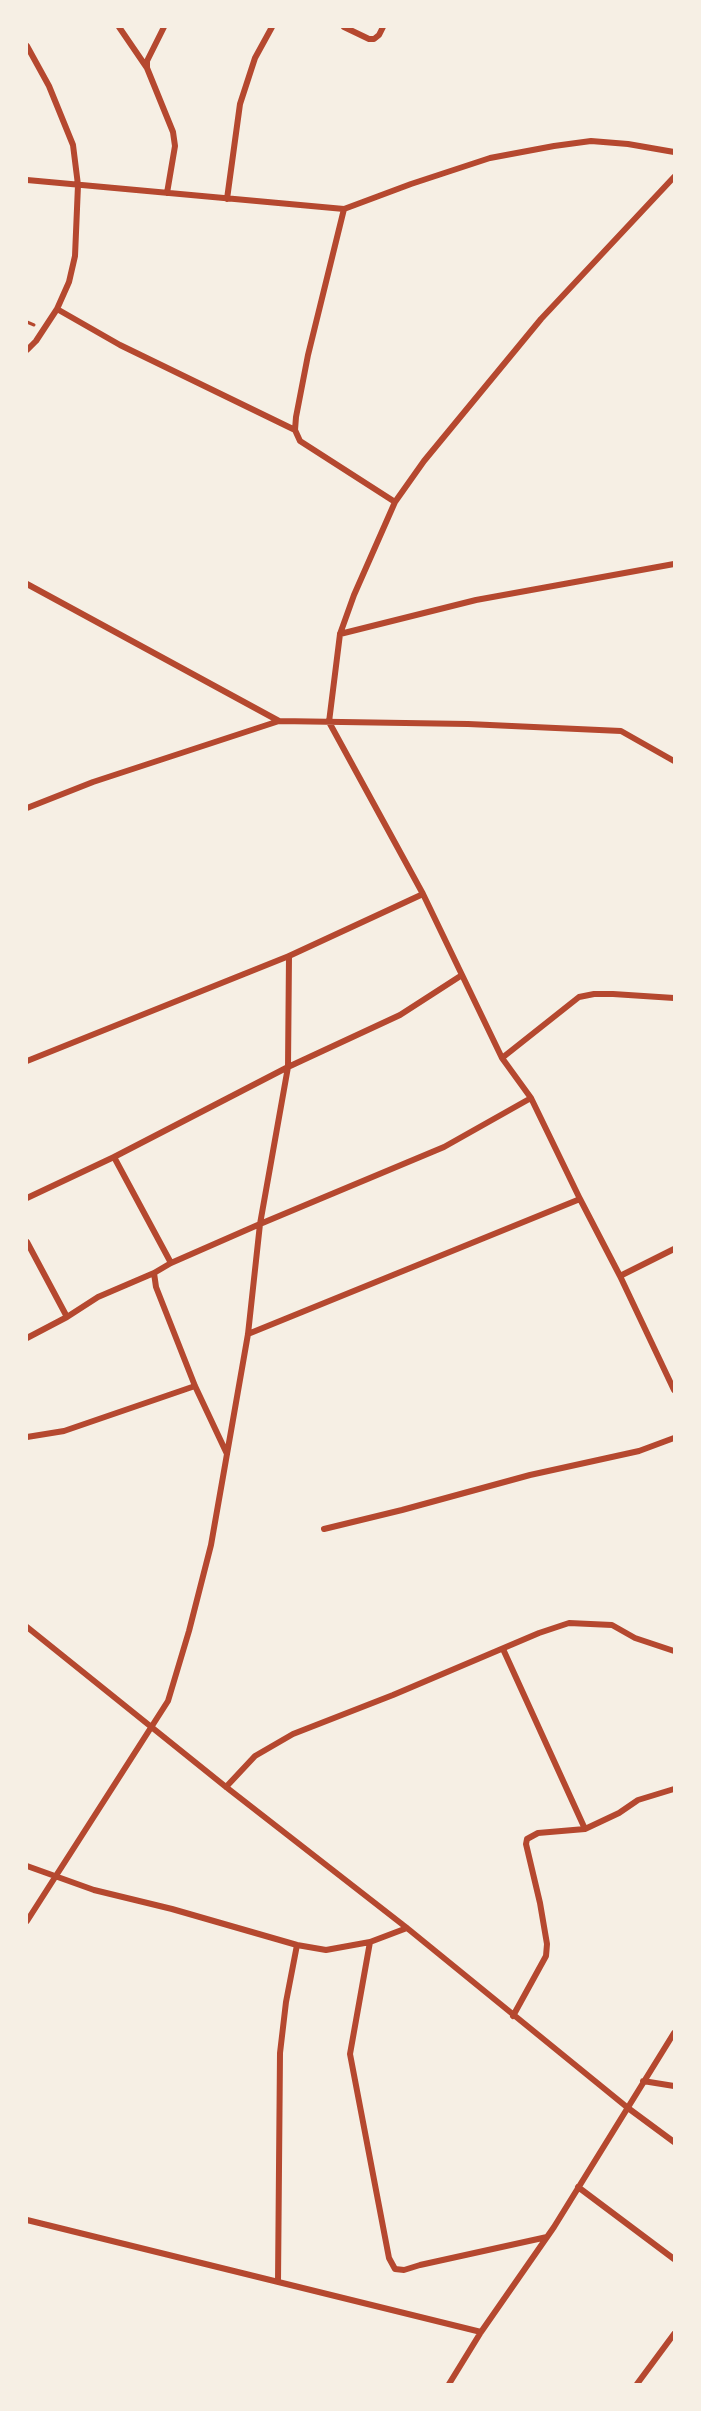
<!DOCTYPE html>
<html>
<head>
<meta charset="utf-8">
<style>
  body { margin:0 }
  #map { position:relative; width:701px; height:2411px; overflow:hidden; background:#f6efe4; font-family:"Asap Condensed",sans-serif }
  canvas { display:block }
  .frame { position:absolute; inset:0; border:28px solid #f6efe4; pointer-events:none }
</style>
</head>
<body>
<div id="map">
<canvas width="701" height="2411"></canvas>
<div class="frame"></div>
</div>
<script>
const ctx = document.querySelector('canvas').getContext('2d');
ctx.lineJoin = 'round';
function toPath(rows) {
  const path = new Path2D();
  for (const r of rows) {
    path.moveTo(r[0], r[1]);
    for (let i = 2; i < r.length; i += 2) path.lineTo(r[i], r[i + 1]);
  }
  return path;
}
function strokePath(path, color, width, dash) {
  ctx.strokeStyle = color;
  ctx.lineWidth = width;
  ctx.lineCap = dash ? 'butt' : 'round';
  ctx.setLineDash(dash || []);
  ctx.stroke(path);
}
const path = toPath([
  [27,322,34,325]
]);
const minor = toPath([
  [119,27,147,68],
  [164,27,147,61,147,68,173,132,175,146,167,193],
  [344,27,369,39,374,39,379,35,383,27],
  [27,46,49,86,73,145,78,185,75,256,69,282,57,309,36,341,27,350],
  [674,177,541,319,424,461,395,502,354,595,340,634,329,722,423,894,502,1058,531,1098,580,1199,620,1276,674,1390],
  [27,180,344,209,411,184,490,158,554,146,591,141,628,144,674,152],
  [227,199,240,104,255,58,272,27],
  [344,209,308,355,296,417,295,430,300,441,395,502],
  [57,309,120,345,295,430],
  [27,584,279,721,468,724,621,731,674,761],
  [340,634,476,600,674,564],
  [27,808,93,782,279,721],
  [502,1058,579,997,594,994,613,994,674,998],
  [27,1061,289,956,423,894],
  [114,1157,171,1263],
  [27,1198,114,1157,288,1067,400,1015,462,975],
  [27,1242,67,1317],
  [620,1276,674,1249],
  [248,1334,580,1199],
  [27,1338,67,1317,98,1297,154,1273],
  [27,1437,64,1431,195,1386],
  [227,1454,195,1386,156,1287,154,1273,171,1263,260,1224,444,1147,531,1098],
  [324,1529,402,1510,530,1475,639,1451,674,1438],
  [27,1627,226,1787,407,1928,628,2108,674,2142],
  [503,1649,585,1829],
  [226,1787,255,1756,293,1734,393,1695,539,1633,569,1623,612,1625,635,1638,674,1651],
  [27,1866,94,1890,172,1909,297,1945,326,1950,370,1942,407,1928],
  [27,1921,168,1701,189,1631,211,1545,227,1454,248,1334,260,1224,288,1067,289,956],
  [370,1942,350,2054,389,2258,395,2269,404,2270,420,2265,547,2237],
  [513,2016,546,1956,547,1944,540,1903,526,1844,527,1839,538,1833,585,1829,619,1813,638,1800,674,1789],
  [643,2081,674,2086],
  [578,2187,674,2259],
  [27,2220,481,2332],
  [278,2282,280,2053,286,2002,297,1945],
  [449,2384,481,2332,554,2227,674,2033],
  [637,2384,674,2334]
]);
strokePath(path, '#b5482f', 3);
strokePath(minor, '#b5482f', 6);
</script>
</body>
</html>
